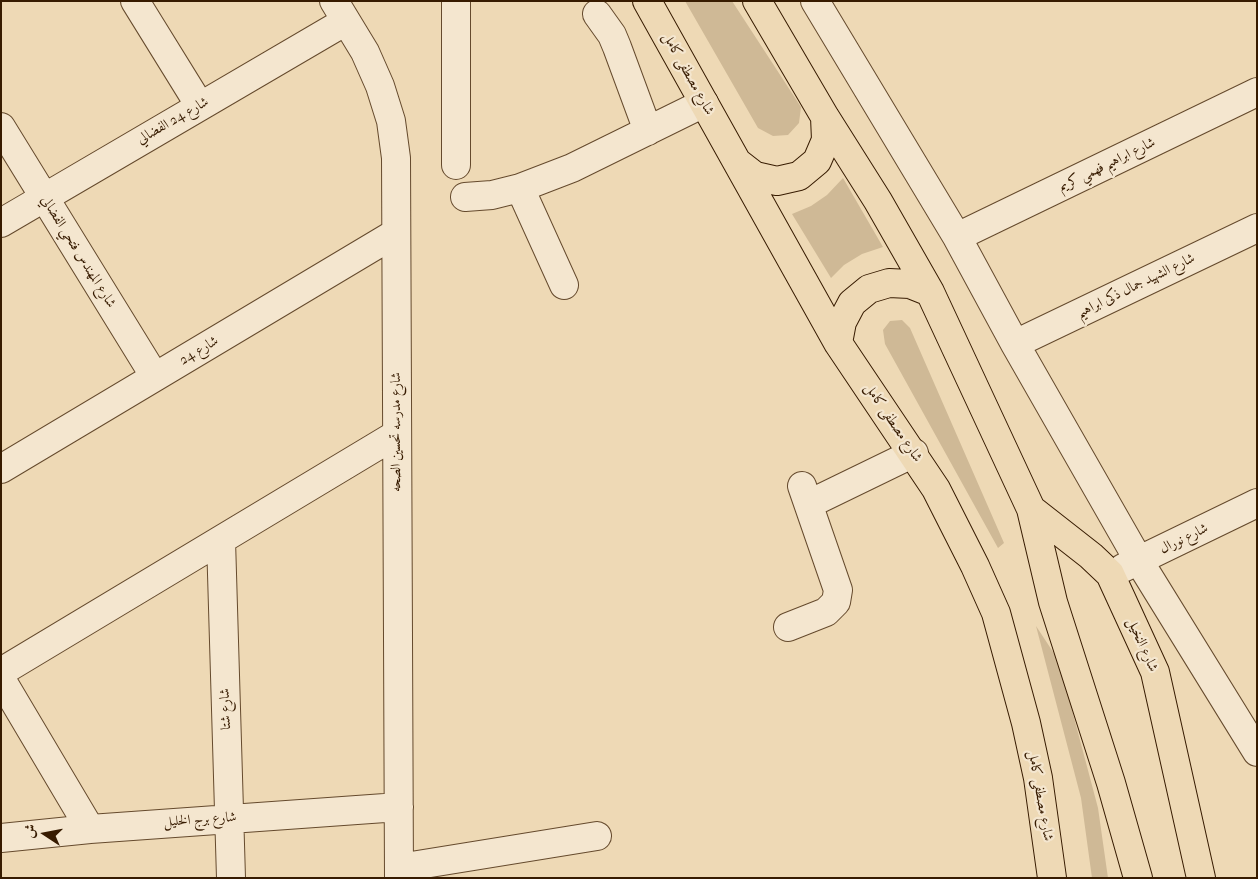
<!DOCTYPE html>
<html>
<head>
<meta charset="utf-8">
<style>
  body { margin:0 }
  #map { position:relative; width:1258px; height:879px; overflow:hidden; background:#eed9b5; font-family:"IM FELL French Canon",Amiri,serif }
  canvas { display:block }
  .frame { position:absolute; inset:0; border:2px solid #371b00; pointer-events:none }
  .north { position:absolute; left:20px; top:809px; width:50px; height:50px; -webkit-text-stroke:4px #f4e6cf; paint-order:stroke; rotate:281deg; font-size:14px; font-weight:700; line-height:20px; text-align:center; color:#371b00 }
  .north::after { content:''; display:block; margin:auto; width:18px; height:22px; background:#371b00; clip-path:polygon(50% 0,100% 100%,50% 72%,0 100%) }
</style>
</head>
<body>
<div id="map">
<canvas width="1258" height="879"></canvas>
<div class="frame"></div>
<div class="north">ش</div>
</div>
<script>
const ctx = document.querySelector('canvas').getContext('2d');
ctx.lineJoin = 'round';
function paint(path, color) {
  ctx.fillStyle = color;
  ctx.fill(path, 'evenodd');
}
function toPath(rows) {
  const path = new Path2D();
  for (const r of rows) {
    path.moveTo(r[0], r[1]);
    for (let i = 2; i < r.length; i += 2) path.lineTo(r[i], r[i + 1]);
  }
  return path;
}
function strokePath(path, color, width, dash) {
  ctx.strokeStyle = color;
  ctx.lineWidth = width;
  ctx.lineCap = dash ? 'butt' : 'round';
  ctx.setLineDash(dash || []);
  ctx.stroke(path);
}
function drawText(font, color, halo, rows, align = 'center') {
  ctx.font = font + ' "IM FELL French Canon",Amiri,serif';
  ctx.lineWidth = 4.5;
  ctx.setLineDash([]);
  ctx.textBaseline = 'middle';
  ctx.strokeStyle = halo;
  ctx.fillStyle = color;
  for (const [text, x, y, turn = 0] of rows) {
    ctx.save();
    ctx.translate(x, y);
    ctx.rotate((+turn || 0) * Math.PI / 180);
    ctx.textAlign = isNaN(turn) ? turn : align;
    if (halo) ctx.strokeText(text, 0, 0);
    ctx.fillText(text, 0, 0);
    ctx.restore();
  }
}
const green = toPath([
  [685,1,732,1,801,107,799,123,788,135,773,136,758,128],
  [843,178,883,247,862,254,844,265,831,278,792,214,811,206,827,195],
  [902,320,910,328,1004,543,998,548,885,344,883,330,890,321],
  [1036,626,1059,661,1098,808,1108,878,1092,878,1081,798]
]);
const minor = toPath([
  [135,1,200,106],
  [334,1,365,52,380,86,391,121,396,158,399,878],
  [456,1,456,165],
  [815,1,957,237,1015,344,1139,561,1257,752],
  [597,14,612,35,617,47,648,131],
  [1,127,155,377],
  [520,188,564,285],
  [465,197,492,195,520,188,572,168,704,103],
  [1,223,346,21],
  [957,237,1257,92],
  [1015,344,1257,228],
  [1,469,396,233],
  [809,504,914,453],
  [221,540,231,878],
  [1123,568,1257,503],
  [788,627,826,612,836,602,838,590,802,486],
  [1,672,397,434],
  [1,679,90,829],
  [1,838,90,829,399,807],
  [399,868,597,836]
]);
const major = toPath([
  [647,1,838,343,936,489,975,566,996,613,1026,723,1038,778,1052,878],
  [757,1,825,117,878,201,930,292,1031,509,1053,602,1111,783,1138,878],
  [737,162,755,176,777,181,799,176,817,161,826,140,825,117],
  [838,343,842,322,852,303,869,289,889,283,910,284,930,292],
  [1031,509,1091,556,1110,574,1155,672,1201,878]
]);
const streetNames = [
  ["شارع مصطفى كامل",688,74,61],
  ["شارع 24 الفضالي",173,121,-30],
  ["شارع ابراهيم فهمي كريم",1107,165,-26],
  ["شارع المهندس فتحي الفضالي",78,252,58],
  ["شارع الشهيد جمال ذكى ابراهيم",1136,286,-26],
  ["شارع 24",199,351,-31],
  ["شارع مصطفى كامل",893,423,56],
  ["شارع مدرسه تحسين الصحه",397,432,-90],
  ["شارع نورال",1184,539,-26],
  ["شارع النخيل",1142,645,66],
  ["شارع شتا",226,709,-92],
  ["شارع مصطفى كامل",1040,796,80],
  ["شارع برج الخليل",200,820,-4]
];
paint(green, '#cfb996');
strokePath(minor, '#654a2d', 30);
strokePath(major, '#371b00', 30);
strokePath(minor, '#f4e6cf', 28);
strokePath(major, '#eed9b5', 28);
drawText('14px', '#371b00', '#f4e6cf', streetNames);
</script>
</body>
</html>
